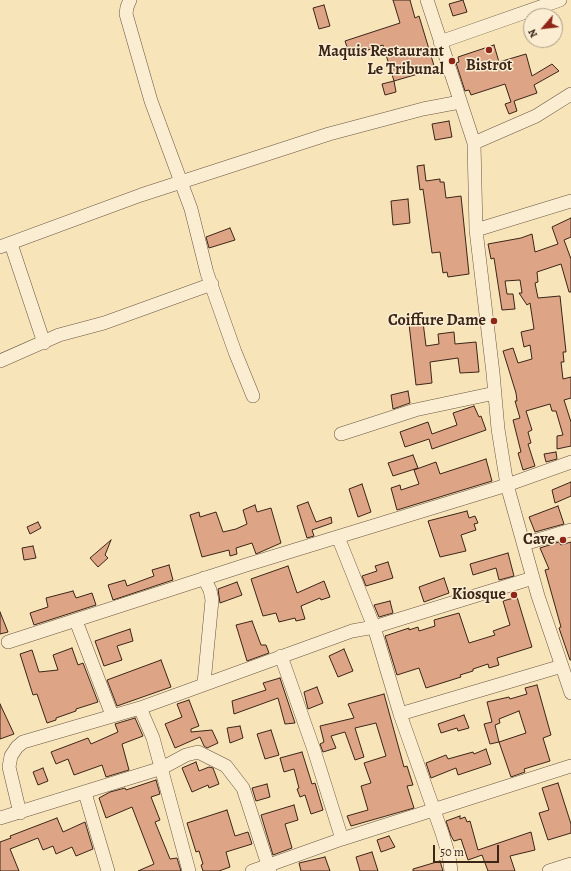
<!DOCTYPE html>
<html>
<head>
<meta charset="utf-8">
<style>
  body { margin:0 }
  #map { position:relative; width:571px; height:871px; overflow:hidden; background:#f8e4b9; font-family:Alegreya,serif }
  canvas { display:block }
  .north { position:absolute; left:523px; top:8px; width:40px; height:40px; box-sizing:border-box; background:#faedd2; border:1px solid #ae9d87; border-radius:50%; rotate:242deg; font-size:11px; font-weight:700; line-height:16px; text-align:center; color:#3b2517 }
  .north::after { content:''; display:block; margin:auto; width:14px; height:18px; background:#8f2418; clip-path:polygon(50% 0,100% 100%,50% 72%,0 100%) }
  .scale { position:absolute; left:433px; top:845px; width:66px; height:18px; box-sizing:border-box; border:2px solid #3b2517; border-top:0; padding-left:5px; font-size:12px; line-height:14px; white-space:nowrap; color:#3b2517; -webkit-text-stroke:3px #faedd2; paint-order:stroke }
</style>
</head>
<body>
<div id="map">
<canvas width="571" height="871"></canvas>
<div class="north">N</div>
<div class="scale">50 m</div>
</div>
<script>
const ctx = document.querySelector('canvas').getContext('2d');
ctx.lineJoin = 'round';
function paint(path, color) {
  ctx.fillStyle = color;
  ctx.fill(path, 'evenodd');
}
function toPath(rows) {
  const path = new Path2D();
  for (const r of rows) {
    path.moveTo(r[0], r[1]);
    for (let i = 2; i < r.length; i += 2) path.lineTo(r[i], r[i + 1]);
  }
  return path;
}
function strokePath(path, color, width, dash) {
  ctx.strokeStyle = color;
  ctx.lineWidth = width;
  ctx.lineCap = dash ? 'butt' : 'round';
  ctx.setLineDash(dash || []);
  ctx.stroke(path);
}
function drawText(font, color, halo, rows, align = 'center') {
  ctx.font = font + ' Alegreya,serif';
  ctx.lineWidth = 3;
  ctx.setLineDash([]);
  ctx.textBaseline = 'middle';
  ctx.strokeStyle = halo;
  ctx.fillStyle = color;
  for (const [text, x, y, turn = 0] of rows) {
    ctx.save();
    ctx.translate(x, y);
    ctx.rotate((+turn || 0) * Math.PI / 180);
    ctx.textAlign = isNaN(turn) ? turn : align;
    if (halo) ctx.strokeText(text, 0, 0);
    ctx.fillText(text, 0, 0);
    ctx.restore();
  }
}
const building = toPath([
  [393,0,410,0,415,18,419,16,435,69,394,81,396,92,385,95,382,84,394,81,383,45,350,56,345,41,400,23,393,0],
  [463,0,467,12,453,16,449,4,463,0],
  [324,5,330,26,319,29,313,8,324,5],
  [494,45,499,62,526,54,532,76,552,64,559,71,534,85,537,93,514,101,517,111,509,114,505,104,511,102,505,84,471,95,469,90,465,91,456,63,459,62,458,57,494,45],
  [449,121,452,137,435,140,432,124,449,121],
  [424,165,426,181,440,179,440,182,444,182,446,198,461,196,469,274,448,277,447,272,443,273,440,252,432,253,423,189,420,190,417,166,424,165],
  [408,199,410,223,393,225,391,201,408,199],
  [571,218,571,237,564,240,571,259,571,292,569,292,561,264,537,272,538,282,535,283,538,298,560,296,566,352,563,352,564,362,561,362,563,379,571,377,571,398,564,400,571,422,571,446,557,449,557,436,563,435,556,411,552,411,550,404,526,411,532,430,528,432,531,443,528,444,535,466,523,470,518,453,521,452,513,420,520,418,515,401,517,401,516,393,503,351,513,348,518,363,532,359,530,345,524,347,521,332,534,329,530,303,527,305,519,293,522,293,520,280,505,281,507,294,513,294,515,309,502,310,494,258,491,259,488,244,521,238,532,234,535,252,558,244,552,227,571,218],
  [230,228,235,240,209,248,206,237,230,228],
  [423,322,426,346,439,344,438,334,454,332,455,344,476,342,479,372,460,373,458,358,430,362,432,383,416,385,409,324,423,322],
  [408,391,410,403,393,409,391,395,408,391],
  [474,406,479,417,481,416,486,430,432,449,429,439,405,447,400,432,428,422,432,434,457,425,453,413,474,406],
  [556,452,557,459,546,462,544,454,556,452],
  [413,455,418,468,393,476,388,463,413,455],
  [486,459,492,481,397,510,391,488,400,485,401,490,419,484,414,470,436,462,440,474,486,459],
  [571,482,571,496,555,503,552,490,571,482],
  [362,484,371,512,358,517,349,489,362,484],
  [308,502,316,522,331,517,332,523,312,530,314,536,307,538,297,506,308,502],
  [255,505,257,512,271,508,281,543,256,554,252,543,236,548,237,554,230,556,229,550,202,557,190,515,199,512,200,517,216,512,223,532,236,529,247,524,243,510,255,505],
  [558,506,564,524,535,532,529,517,558,506],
  [467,511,469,518,475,516,478,523,474,524,476,530,461,535,466,551,440,557,428,521,467,511],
  [38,522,41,528,30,534,27,527,38,522],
  [111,540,105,555,108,558,98,567,90,558,111,540],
  [559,542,561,545,571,542,571,660,570,660,559,628,561,627,545,570,549,569,540,548,559,542],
  [33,546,36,558,24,560,22,548,33,546],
  [508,553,514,576,499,580,496,568,473,575,470,564,508,553],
  [388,562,393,578,366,586,362,576,377,571,375,566,388,562],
  [169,565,173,580,113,600,108,585,125,580,127,586,154,576,152,570,169,565],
  [288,566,297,593,324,581,330,597,321,600,320,598,301,606,305,619,296,621,295,618,279,622,276,613,263,616,251,579,288,566],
  [444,578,449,593,424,602,419,587,444,578],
  [237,582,242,595,220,603,218,589,237,582],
  [73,591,76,598,92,593,96,605,34,625,30,613,48,607,46,598,73,591],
  [517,597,532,647,497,658,499,665,489,668,488,664,473,669,473,671,460,675,461,677,426,688,419,668,397,675,385,636,409,628,409,630,418,627,419,631,435,626,434,620,459,613,469,643,495,635,493,631,510,625,503,601,517,597],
  [390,601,393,613,379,617,374,605,390,601],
  [0,612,8,632,0,634,0,612],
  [252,621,261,645,266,645,269,653,247,661,236,625,252,621],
  [130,629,133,641,117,646,122,660,104,666,95,641,130,629],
  [72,648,78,665,83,663,98,702,76,709,76,711,56,718,56,720,47,723,37,694,33,695,20,654,32,650,39,672,58,670,53,655,72,648],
  [344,649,353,671,338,677,329,656,344,649],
  [161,660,171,687,117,706,107,680,161,660],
  [280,678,295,723,285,724,278,698,234,714,232,701,266,690,263,683,280,678],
  [537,685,551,735,543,738,550,761,524,769,525,772,511,777,499,742,490,744,484,724,492,722,487,702,509,697,510,699,527,694,525,688,537,685],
  [519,711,526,733,499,742,495,725,500,723,499,719,519,711],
  [317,687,323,703,308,709,304,692,317,687],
  [384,694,404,767,407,766,413,785,407,786,414,808,351,826,347,816,368,810,361,786,371,783,364,763,386,756,376,723,355,728,364,757,355,760,345,732,331,736,336,748,323,752,320,744,324,742,320,726,354,718,348,704,384,694],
  [189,700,199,726,191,729,191,732,212,730,218,743,207,748,204,746,200,737,175,748,165,724,182,717,177,704,189,700],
  [0,704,14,734,0,739,0,704],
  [464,715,469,728,458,731,457,728,441,733,438,724,464,715],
  [135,718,143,736,122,744,129,770,106,777,102,765,74,775,68,759,56,764,51,752,88,738,91,744,118,732,115,724,135,718],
  [240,726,243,738,230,743,227,728,240,726],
  [271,730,279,755,265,759,257,734,271,730],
  [486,749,491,764,458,775,456,768,431,778,426,763,446,755,448,759,473,752,474,754,486,749],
  [302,752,312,784,315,783,323,810,311,814,305,795,300,797,297,789,299,788,294,769,284,772,280,758,302,752],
  [196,762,199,771,209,767,213,768,219,784,209,788,208,785,192,792,182,768,196,762],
  [43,768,48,781,38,785,33,772,43,768],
  [156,780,160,794,151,797,160,820,155,822,170,859,177,858,181,871,138,871,154,864,132,807,106,818,99,798,110,792,125,788,126,790,156,780],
  [558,783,571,824,571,833,548,840,539,813,549,810,542,788,558,783],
  [267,784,270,797,256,801,252,788,267,784],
  [294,805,298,820,285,824,292,848,273,855,261,815,294,805],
  [227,810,235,836,248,832,252,844,226,852,230,867,219,871,203,871,201,865,203,864,199,851,196,852,187,823,227,810],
  [460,816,460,819,465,817,467,822,470,821,478,850,531,832,535,850,510,856,515,871,488,871,482,855,468,860,461,839,454,841,451,836,446,821,460,816],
  [57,818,63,832,85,822,93,849,76,856,72,847,56,854,53,846,43,850,38,838,10,849,19,871,0,871,0,842,11,838,10,836,57,818],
  [389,836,395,847,381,852,377,840,389,836],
  [372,852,378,871,360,871,356,857,372,852],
  [325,857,330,871,301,871,299,863,325,857],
  [440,861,443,871,413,871,413,869,440,861]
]);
const minor = toPath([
  [130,0,127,7,126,14,151,101,191,209,207,273,235,352,253,396],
  [427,0,474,143,476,230,493,373,498,429,507,485,538,596,571,693],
  [440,42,560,0],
  [474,143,536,116,571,94],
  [476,230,571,201],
  [11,244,44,343],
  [0,247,141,195,329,134,423,109,460,102],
  [0,361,59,335,104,323,212,284],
  [341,434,415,410,495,393],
  [338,537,374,627,400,714,442,833,449,856,451,871],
  [524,544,571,530],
  [76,621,112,715],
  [8,642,246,565,507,485,571,462],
  [281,656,314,750,342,839],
  [204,683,212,600,210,590,204,578],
  [140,708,153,738,189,871],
  [400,714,562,666],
  [85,793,108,871],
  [20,813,9,767,11,756,17,747,23,742,140,708,352,631,374,627,533,578],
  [0,818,162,768,186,755,198,752,226,766,243,788,270,871],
  [252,871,342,839,571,766],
  [549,871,571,864]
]);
const markers = [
  [489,50,4,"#8f2418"],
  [452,61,4,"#8f2418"],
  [494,321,4,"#8f2418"],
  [563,540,4,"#8f2418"],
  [514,595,4,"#8f2418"]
];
const poiNames = [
  ["Maquis Restaurant",444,52],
  ["Le Tribunal",444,70],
  ["Bistrot",489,66,"center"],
  ["Coiffure Dame",486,321],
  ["Cave",555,540],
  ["Kiosque",506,595]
];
paint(building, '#dda486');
strokePath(building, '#3b2517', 1);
strokePath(minor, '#6a5540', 14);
strokePath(minor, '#faedd2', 13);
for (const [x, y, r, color] of markers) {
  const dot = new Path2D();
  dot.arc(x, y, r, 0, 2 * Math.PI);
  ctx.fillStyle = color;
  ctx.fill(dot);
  strokePath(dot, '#faedd2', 1.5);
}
drawText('bold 16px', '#3b2517', '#faedd2', poiNames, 'right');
</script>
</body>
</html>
